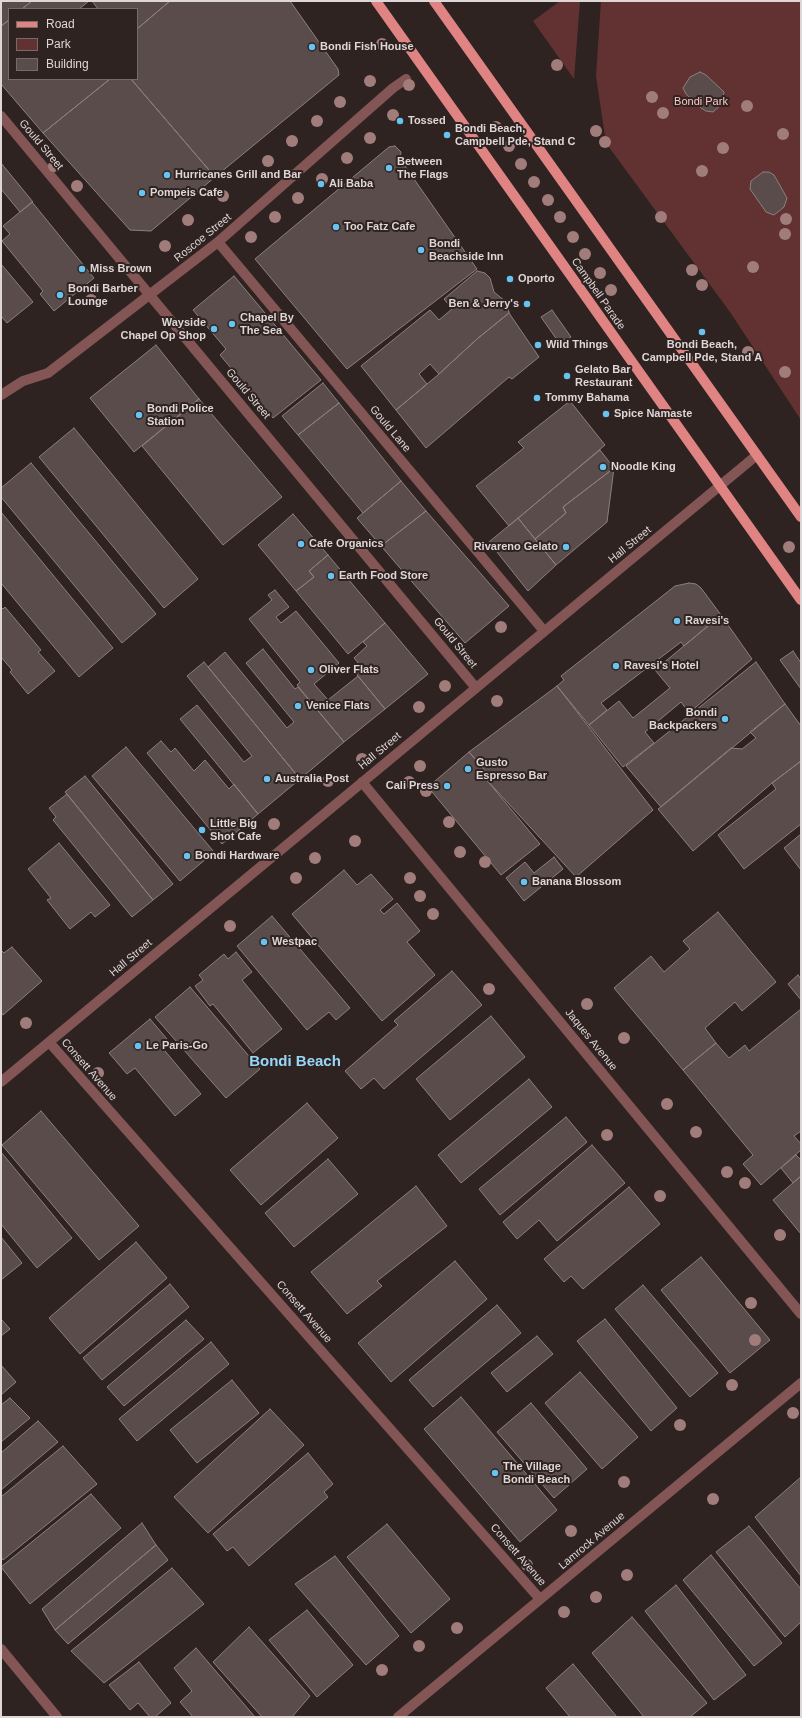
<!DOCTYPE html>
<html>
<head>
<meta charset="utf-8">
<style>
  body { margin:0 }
  #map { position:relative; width:802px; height:1718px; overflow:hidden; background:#2f2322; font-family:Helvetica,sans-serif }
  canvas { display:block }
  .frame { position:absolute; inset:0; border:2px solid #dfd6d6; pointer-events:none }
  .legend { position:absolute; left:8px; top:8px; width:130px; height:72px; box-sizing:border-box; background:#2f2322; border:1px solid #756b6a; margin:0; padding:5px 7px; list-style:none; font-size:12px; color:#dfd6d6 }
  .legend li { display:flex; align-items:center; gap:8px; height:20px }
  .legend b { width:20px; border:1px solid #756b6a }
</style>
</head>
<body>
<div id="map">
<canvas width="802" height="1718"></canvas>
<div class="frame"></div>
<ul class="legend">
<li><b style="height:5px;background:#df8483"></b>Road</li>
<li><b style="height:11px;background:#623232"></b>Park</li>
<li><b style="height:11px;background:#5a4c4b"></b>Building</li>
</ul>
</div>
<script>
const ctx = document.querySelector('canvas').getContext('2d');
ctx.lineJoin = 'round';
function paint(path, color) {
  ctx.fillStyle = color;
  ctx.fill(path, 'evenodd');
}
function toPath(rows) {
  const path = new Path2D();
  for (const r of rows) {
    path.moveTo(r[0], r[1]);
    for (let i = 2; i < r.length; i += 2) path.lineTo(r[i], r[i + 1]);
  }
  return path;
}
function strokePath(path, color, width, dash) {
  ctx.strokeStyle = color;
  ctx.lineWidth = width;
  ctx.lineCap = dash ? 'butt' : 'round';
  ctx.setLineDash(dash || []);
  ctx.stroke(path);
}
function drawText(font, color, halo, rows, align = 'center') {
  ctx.font = font + ' Helvetica,sans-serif';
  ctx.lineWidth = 4;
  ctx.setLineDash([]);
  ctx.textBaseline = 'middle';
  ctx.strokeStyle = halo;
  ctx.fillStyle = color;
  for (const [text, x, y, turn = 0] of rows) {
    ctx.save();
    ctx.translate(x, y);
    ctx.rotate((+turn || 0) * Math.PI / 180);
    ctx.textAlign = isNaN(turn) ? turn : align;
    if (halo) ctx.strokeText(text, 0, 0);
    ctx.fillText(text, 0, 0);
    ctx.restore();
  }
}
const green = toPath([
  [560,1,580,1,574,79,533,21],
  [601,1,801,1,801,420,730,312,606,143,596,76]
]);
const building = toPath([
  [1,1,32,1,22,9,9,9,9,20,1,26,1,1],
  [32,1,89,1,79,9,22,9,32,1],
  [92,1,170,1,137,29,137,9,98,9,92,1],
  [170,1,290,1,338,69,339,75,215,177,131,79,137,79,137,29,170,1],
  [9,20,9,79,110,79,43,133,1,84,1,26,9,20],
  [700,72,706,75,724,92,722,104,713,112,706,111,701,108,686,94,683,88,690,77,700,72],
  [110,79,131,79,215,177,151,231,130,230,43,133,110,79],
  [395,146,401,152,400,159,477,269,347,369,255,259,389,147,395,146],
  [1,163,33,202,20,212,1,189,1,163],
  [763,172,769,172,774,175,787,198,784,207,774,215,766,212,750,189,751,181,763,172],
  [32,202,94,278,54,311,40,294,43,291,2,241,10,234,3,226,32,202],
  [1,264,33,302,7,323,1,316,1,264],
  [477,271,485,273,490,278,494,292,505,301,508,306,509,313,477,339,439,374,430,364,419,374,427,384,396,410,361,366,430,310,439,320,452,309,444,299,477,271],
  [234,276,321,380,273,418,220,355,226,349,193,310,234,276],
  [552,310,571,337,560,344,541,317,552,310],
  [509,313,539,357,512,379,509,377,426,448,396,410,439,374,477,339,509,313],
  [156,345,199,399,134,452,90,398,156,345],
  [323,383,339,403,298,435,282,416,323,383],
  [199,399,282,497,223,545,142,446,199,399],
  [570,401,605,445,509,526,476,486,524,448,518,442,570,401],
  [339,403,401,481,363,513,298,435,339,403],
  [74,428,198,579,164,608,39,457,74,428],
  [600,450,614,468,563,507,566,513,535,539,518,518,600,450],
  [31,463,156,614,122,643,1,497,1,488,31,463],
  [614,468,607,522,556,565,535,539,566,513,563,507,614,468],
  [401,481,426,511,381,546,357,518,401,481],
  [426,511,509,606,465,643,381,546,426,511],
  [1,512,113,648,79,677,1,583,1,512],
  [293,514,328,555,309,571,314,577,296,591,258,545,293,514],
  [518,518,556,565,528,591,489,542,518,518],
  [328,555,385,623,348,654,296,591,314,577,309,571,328,555],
  [689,583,696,584,701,588,721,615,684,646,681,642,601,703,607,710,589,725,557,686,564,680,561,676,675,586,689,583],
  [275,590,289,607,276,617,281,623,296,611,339,663,314,684,328,700,358,676,385,709,344,742,297,685,300,682,249,619,272,600,268,595,275,590],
  [1,607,3,609,5,607,41,650,38,652,55,671,28,694,10,672,12,670,1,657,1,607],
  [721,615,752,659,689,713,681,702,645,732,654,743,623,767,589,725,619,701,633,718,670,688,655,670,721,615],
  [385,623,428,674,385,709,353,670,360,665,354,658,367,646,363,642,385,623],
  [263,649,295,689,298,687,344,742,300,779,208,667,225,652,287,728,294,722,246,663,263,649],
  [793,651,801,663,801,689,780,660,793,651],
  [204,662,300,779,258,814,180,719,197,705,244,762,252,756,187,676,204,662],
  [756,662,785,704,661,807,626,766,756,662],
  [557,686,653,810,576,877,485,778,484,769,469,752,557,686],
  [785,704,801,726,801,761,772,783,693,851,658,809,731,748,742,749,756,738,750,732,785,704],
  [161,741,171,752,175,748,194,771,205,760,229,789,234,784,258,814,222,844,147,753,161,741],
  [126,747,214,852,180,881,92,776,126,747],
  [469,752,484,769,485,778,540,844,501,875,428,787,469,752],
  [801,761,801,824,744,869,718,835,776,789,772,783,801,761],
  [85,776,173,884,153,900,65,792,85,776],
  [67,794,153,900,132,917,53,820,56,817,49,808,67,794],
  [801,834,801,870,784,848,801,834],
  [59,843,110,905,95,917,91,912,70,929,47,900,51,898,28,869,59,843],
  [554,857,563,869,524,901,506,878,525,862,534,873,554,857],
  [344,870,357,885,371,874,393,899,380,910,384,914,397,903,420,931,407,942,435,975,382,1021,292,914,344,870],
  [718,912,776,982,742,1011,735,1002,705,1028,716,1043,683,1070,614,988,651,956,664,972,690,949,683,941,718,912],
  [272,916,350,1008,336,1020,329,1012,307,1030,237,946,272,916],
  [12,947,42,981,3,1015,1,1012,1,950,4,953,12,947],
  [236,952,252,972,242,980,282,1029,253,1053,213,1004,210,1006,195,986,203,980,199,975,224,954,228,959,236,952],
  [452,971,482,1005,384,1089,374,1078,361,1089,345,1071,398,1025,394,1021,452,971],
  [798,975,801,979,801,1000,788,984,798,975],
  [190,987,260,1069,226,1098,155,1017,190,987],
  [801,1009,801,1131,794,1136,801,1144,801,1150,761,1185,743,1164,753,1155,683,1070,716,1043,729,1058,745,1045,749,1051,801,1009],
  [491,1016,525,1057,450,1120,416,1079,491,1016],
  [150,1019,167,1039,160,1045,201,1094,175,1116,135,1068,127,1074,109,1053,150,1019],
  [529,1079,552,1107,461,1183,438,1155,529,1079],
  [307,1103,338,1138,261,1205,230,1170,307,1103],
  [41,1111,139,1226,99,1260,2,1145,41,1111],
  [566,1117,587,1142,500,1215,479,1189,566,1117],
  [592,1145,625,1183,557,1241,539,1220,517,1239,503,1222,592,1145],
  [1,1152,72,1238,37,1268,1,1224,1,1152],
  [796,1155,801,1160,801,1176,793,1183,781,1168,796,1155],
  [328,1159,358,1194,294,1247,265,1213,328,1159],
  [801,1176,801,1234,773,1200,801,1176],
  [416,1186,447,1226,377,1281,382,1286,347,1314,311,1272,416,1186],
  [629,1187,660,1224,583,1289,571,1276,564,1282,544,1259,629,1187],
  [1,1237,22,1263,1,1280,1,1237],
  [136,1242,167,1278,80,1354,49,1318,136,1242],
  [701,1257,770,1340,730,1373,661,1290,701,1257],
  [455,1261,487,1299,391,1382,358,1343,455,1261],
  [170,1284,189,1307,102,1380,83,1358,170,1284],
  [643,1285,718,1373,690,1397,615,1309,643,1285],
  [497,1305,521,1333,433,1407,409,1380,497,1305],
  [1,1319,10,1329,1,1336,1,1319],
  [605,1319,677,1408,651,1431,577,1341,605,1319],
  [186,1320,204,1339,124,1406,107,1387,186,1320],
  [537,1336,553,1354,507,1392,491,1373,537,1336],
  [211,1342,229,1364,137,1441,119,1419,211,1342],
  [1,1365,16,1382,1,1395,1,1365],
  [580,1372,638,1437,602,1469,545,1403,580,1372],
  [232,1380,259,1413,197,1463,170,1430,232,1380],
  [461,1397,557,1510,520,1542,424,1429,461,1397],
  [10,1398,30,1418,1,1442,1,1405,10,1398],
  [531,1403,587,1469,554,1498,497,1432,531,1403],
  [270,1409,304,1445,208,1533,174,1497,270,1409],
  [38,1421,58,1442,1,1490,1,1453,38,1421],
  [63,1446,97,1484,3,1560,1,1557,1,1497,63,1446],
  [308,1453,333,1484,324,1492,328,1497,249,1566,233,1547,227,1551,213,1534,308,1453],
  [801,1477,801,1576,755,1517,801,1477],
  [91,1494,121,1528,30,1604,1,1567,91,1494],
  [142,1523,156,1545,55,1630,42,1609,142,1523],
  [387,1524,450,1599,411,1633,347,1557,387,1524],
  [749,1526,801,1589,801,1622,785,1637,716,1552,749,1526],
  [156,1545,168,1560,68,1644,55,1630,156,1545],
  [711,1555,782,1643,754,1666,683,1580,711,1555],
  [335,1556,399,1636,366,1665,295,1584,335,1556],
  [172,1568,204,1604,104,1683,71,1651,172,1568],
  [676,1585,746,1675,714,1700,645,1611,676,1585],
  [307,1610,353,1665,317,1697,269,1640,307,1610],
  [632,1617,707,1703,690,1717,644,1717,592,1653,632,1617],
  [249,1627,310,1696,292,1717,262,1717,213,1662,249,1627],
  [196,1648,255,1717,193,1717,180,1702,192,1691,174,1668,196,1648],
  [139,1662,171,1703,155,1717,150,1717,138,1703,130,1710,109,1685,139,1662],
  [573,1664,617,1717,570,1717,546,1688,573,1664]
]);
const minor = toPath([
  [1,116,476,688],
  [218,242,544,631],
  [1,395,23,381,48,373,218,242,393,88,406,79],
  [362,782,801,1314],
  [49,1042,540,1599],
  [1,1082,757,455],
  [1,1649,57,1717],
  [398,1717,801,1383]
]);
const major = toPath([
  [376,1,801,600],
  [434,1,801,517]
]);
const trees = [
  [382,44],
  [557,65],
  [370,81],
  [409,85],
  [652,97],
  [340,102],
  [747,106],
  [663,113],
  [393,115],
  [317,121],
  [496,127],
  [596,131],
  [783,134],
  [370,138],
  [292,141],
  [605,142],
  [509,146],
  [723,148],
  [347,158],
  [268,161],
  [521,164],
  [54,166],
  [702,171],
  [322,179],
  [534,182],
  [77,186],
  [223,196],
  [298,198],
  [548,200],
  [275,217],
  [560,217],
  [661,217],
  [786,219],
  [188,220],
  [785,234],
  [251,237],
  [573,237],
  [165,246],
  [585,254],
  [753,267],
  [692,270],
  [600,273],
  [702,285],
  [611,290],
  [91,300],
  [748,352],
  [785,372],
  [789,547],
  [501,627],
  [445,686],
  [497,701],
  [419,707],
  [362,759],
  [420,766],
  [328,781],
  [409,782],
  [426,791],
  [449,822],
  [274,824],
  [355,841],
  [460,852],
  [315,858],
  [485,862],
  [296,878],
  [410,878],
  [420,896],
  [433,914],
  [230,926],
  [489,989],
  [587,1004],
  [26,1023],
  [624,1038],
  [98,1073],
  [667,1104],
  [696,1132],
  [607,1135],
  [727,1172],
  [745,1183],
  [660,1196],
  [780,1235],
  [751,1303],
  [755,1340],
  [732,1385],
  [793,1413],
  [680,1425],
  [624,1482],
  [713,1499],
  [571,1531],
  [527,1565],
  [627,1575],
  [596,1597],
  [564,1612],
  [457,1628],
  [419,1646],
  [382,1670]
];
const markers = [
  [312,47,4,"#67c4f0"],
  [400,121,4,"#67c4f0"],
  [447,135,4,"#67c4f0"],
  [389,168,4,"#67c4f0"],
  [167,175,4,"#67c4f0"],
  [321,184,4,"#67c4f0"],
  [142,193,4,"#67c4f0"],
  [336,227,4,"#67c4f0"],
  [421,250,4,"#67c4f0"],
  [82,269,4,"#67c4f0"],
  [510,279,4,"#67c4f0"],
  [60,295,4,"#67c4f0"],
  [527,304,4,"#67c4f0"],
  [232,324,4,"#67c4f0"],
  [214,329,4,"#67c4f0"],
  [702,332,4,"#67c4f0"],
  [538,345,4,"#67c4f0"],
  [567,376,4,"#67c4f0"],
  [537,398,4,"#67c4f0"],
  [606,414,4,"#67c4f0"],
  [139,415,4,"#67c4f0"],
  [603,467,4,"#67c4f0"],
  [301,544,4,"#67c4f0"],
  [566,547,4,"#67c4f0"],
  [331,576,4,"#67c4f0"],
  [677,621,4,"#67c4f0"],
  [616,666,4,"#67c4f0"],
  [311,670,4,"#67c4f0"],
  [298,706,4,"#67c4f0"],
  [725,719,4,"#67c4f0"],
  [468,769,4,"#67c4f0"],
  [267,779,4,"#67c4f0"],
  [447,786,4,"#67c4f0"],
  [202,830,4,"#67c4f0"],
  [187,856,4,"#67c4f0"],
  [524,882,4,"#67c4f0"],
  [264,942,4,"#67c4f0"],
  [138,1046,4,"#67c4f0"],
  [495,1473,4,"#67c4f0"]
];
const poiNames = [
  ["Bondi Fish House",320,47],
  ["Tossed",408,121],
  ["Bondi Beach,",455,129],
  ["Campbell Pde, Stand C",455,142],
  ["Between",397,162],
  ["The Flags",397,175],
  ["Hurricanes Grill and Bar",175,175],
  ["Ali Baba",329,184],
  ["Pompeis Cafe",150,193],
  ["Too Fatz Cafe",344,227],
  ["Bondi",429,244],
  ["Beachside Inn",429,257],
  ["Miss Brown",90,269],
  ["Oporto",518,279],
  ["Bondi Barber",68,289],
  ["Lounge",68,302],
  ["Ben & Jerry's",519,304,"right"],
  ["Chapel By",240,318],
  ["The Sea",240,331],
  ["Wayside",206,323,"right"],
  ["Chapel Op Shop",206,336,"right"],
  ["Wild Things",546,345],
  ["Bondi Beach,",702,345,"center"],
  ["Campbell Pde, Stand A",702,358,"center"],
  ["Gelato Bar",575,370],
  ["Restaurant",575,383],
  ["Tommy Bahama",545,398],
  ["Bondi Police",147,409],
  ["Station",147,422],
  ["Spice Namaste",614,414],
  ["Noodle King",611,467],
  ["Cafe Organics",309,544],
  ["Rivareno Gelato",558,547,"right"],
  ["Earth Food Store",339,576],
  ["Ravesi's",685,621],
  ["Ravesi's Hotel",624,666],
  ["Oliver Flats",319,670],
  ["Venice Flats",306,706],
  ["Bondi",717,713,"right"],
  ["Backpackers",717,726,"right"],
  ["Gusto",476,763],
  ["Espresso Bar",476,776],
  ["Australia Post",275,779],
  ["Cali Press",439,786,"right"],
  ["Little Big",210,824],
  ["Shot Cafe",210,837],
  ["Bondi Hardware",195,856],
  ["Banana Blossom",532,882],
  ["Westpac",272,942],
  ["Le Paris-Go",146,1046],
  ["The Village",503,1467],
  ["Bondi Beach",503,1480]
];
const parkNames = [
  ["Bondi Park",701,102]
];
const streetNames = [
  ["Gould Street",41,145,50],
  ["Roscoe Street",203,238,-39],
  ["Campbell Parade",598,294,55],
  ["Gould Street",248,394,50],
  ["Gould Lane",390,429,50],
  ["Hall Street",630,545,-39],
  ["Gould Street",455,643,51],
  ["Hall Street",380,751,-40],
  ["Hall Street",131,958,-40],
  ["Jaques Avenue",591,1040,51],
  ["Consett Avenue",89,1070,49],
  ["Consett Avenue",304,1312,49],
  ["Lamrock Avenue",592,1541,-40],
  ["Consett Avenue",518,1555,49]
];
const districtNames = [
  ["Bondi Beach",295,1062]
];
paint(green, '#623232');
paint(building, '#5a4c4b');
strokePath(building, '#8e7f7e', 1);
strokePath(minor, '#835655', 10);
strokePath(major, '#df8483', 10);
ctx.fillStyle = '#a07d7b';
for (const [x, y] of trees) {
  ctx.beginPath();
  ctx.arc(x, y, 6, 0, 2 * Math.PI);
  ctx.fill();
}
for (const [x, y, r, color] of markers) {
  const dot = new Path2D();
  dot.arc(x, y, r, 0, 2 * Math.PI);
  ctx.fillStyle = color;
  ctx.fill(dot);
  strokePath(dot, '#2f2322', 1.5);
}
drawText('bold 11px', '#dfd6d6', '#2f2322', poiNames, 'left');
drawText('11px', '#fcc6c4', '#2f2322', parkNames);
drawText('11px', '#dfd6d6', '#2f2322', streetNames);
drawText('bold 15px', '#97d8f9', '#2f2322', districtNames);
</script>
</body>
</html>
